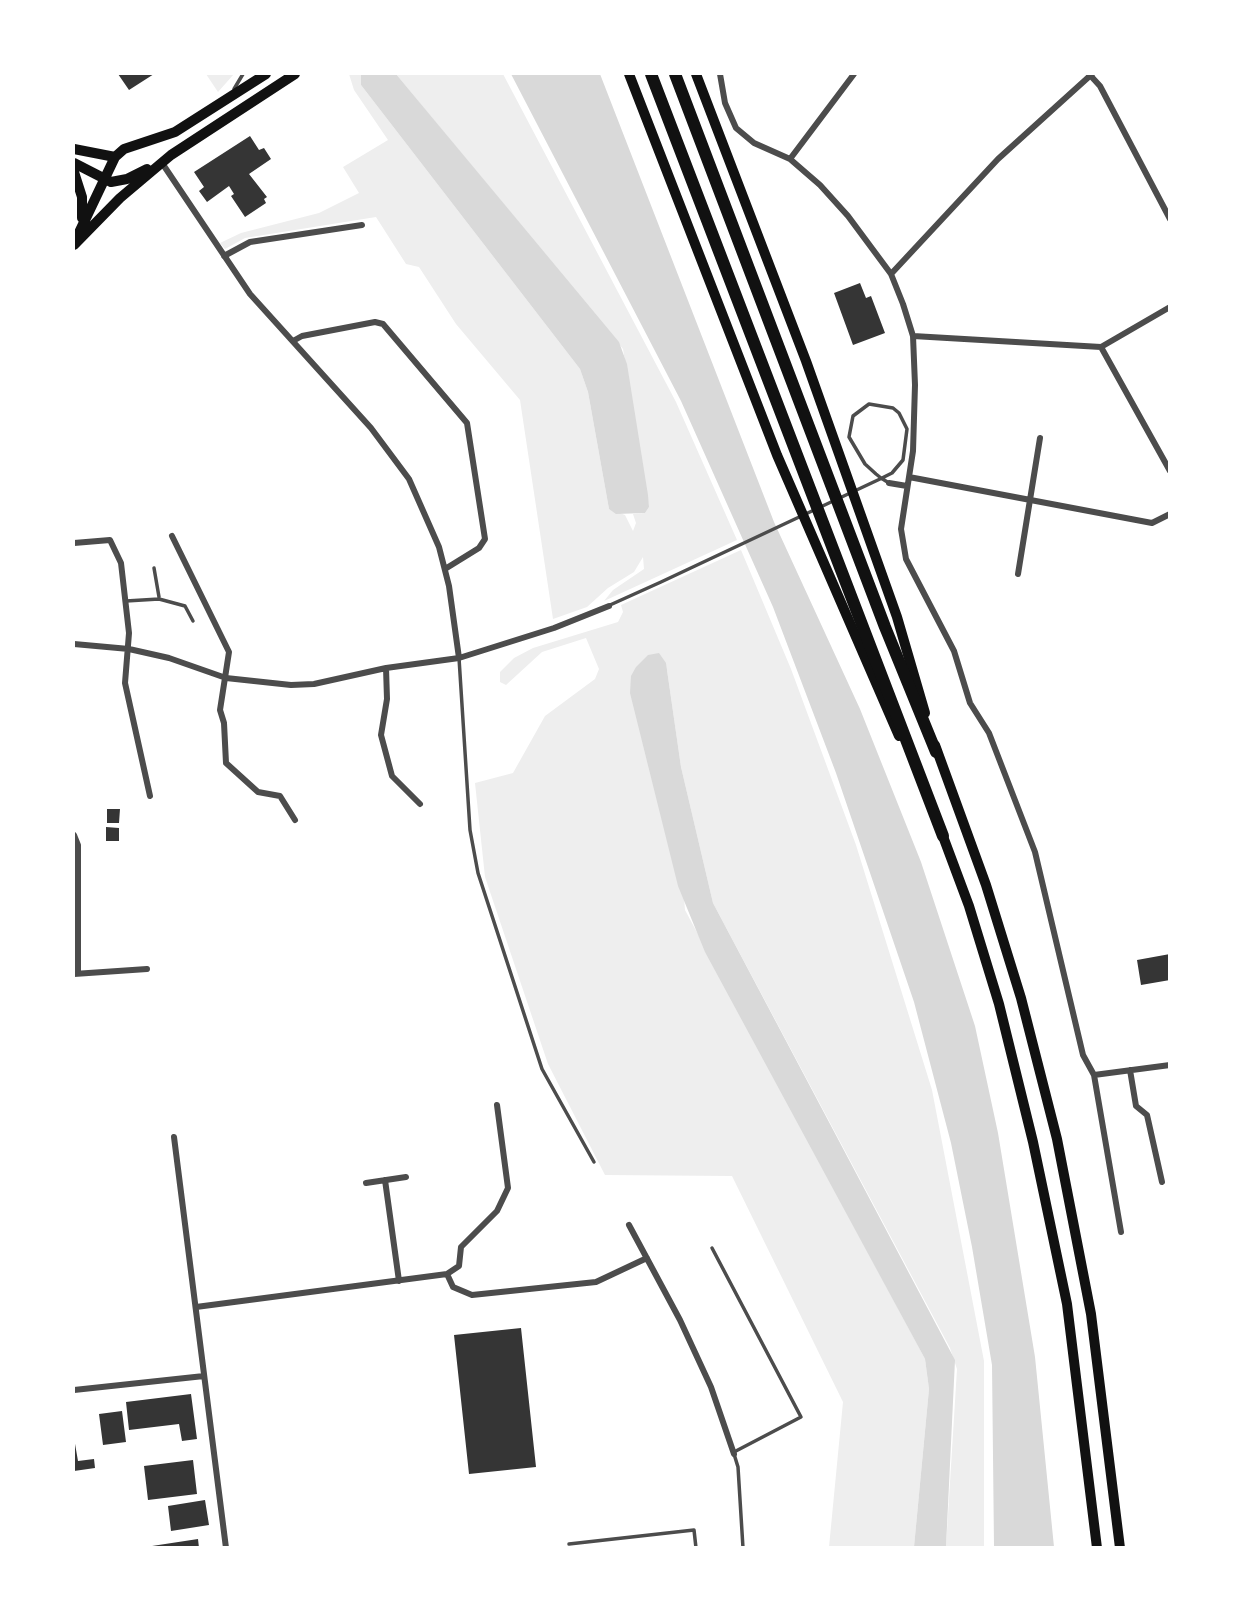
<!DOCTYPE html>
<html>
<head>
<meta charset="utf-8">
<style>
  body { margin:0 }
  #map { position:relative; width:1243px; height:1621px; overflow:hidden; background:#fff; font-family:"Work Sans",sans-serif }
  canvas { display:block }
  .frame { position:absolute; inset:0; border:75px solid #fff; pointer-events:none }
</style>
</head>
<body>
<div id="map">
<canvas width="1243" height="1621"></canvas>
<div class="frame"></div>
</div>
<script>
const ctx = document.querySelector('canvas').getContext('2d');
ctx.lineJoin = 'round';
function paint(path, color) {
  ctx.fillStyle = color;
  ctx.fill(path, 'evenodd');
}
function toPath(rows) {
  const path = new Path2D();
  for (const r of rows) {
    path.moveTo(r[0], r[1]);
    for (let i = 2; i < r.length; i += 2) path.lineTo(r[i], r[i + 1]);
  }
  return path;
}
function strokePath(path, color, width, dash) {
  ctx.strokeStyle = color;
  ctx.lineWidth = width;
  ctx.lineCap = dash ? 'butt' : 'round';
  ctx.setLineDash(dash || []);
  ctx.stroke(path);
}
const green = toPath([
  [206,74,234,74,218,92],
  [349,74,361,74,361,85,580,369,588,392,609,509,625,515,633,531,636,523,633,514,645,513,649,507,623,349,396,74,503,74,676,402,737,540,604,601,613,590,644,569,643,557,634,572,608,588,587,607,553,619,520,400,456,324,419,267,406,264,376,217,245,238,225,249,220,243,241,233,319,213,359,193,343,167,388,140,354,90],
  [741,550,791,669,856,845,932,1090,984,1361,984,1547,946,1547,957,1369,950,1348,713,903,681,767,666,663,685,910,925,1359,929,1389,914,1547,829,1547,843,1402,732,1176,605,1175,548,1064,485,877,475,783,513,773,545,716,595,679,599,669,586,638,542,652,506,685,500,682,500,672,514,658,533,648,618,622,623,612,621,605]
]);
const water = toPath([
  [361,74,396,74,619,342,627,364,648,495,649,507,645,513,616,514,609,509,588,392,580,369,361,85],
  [511,74,600,74,774,522,860,709,921,862,975,1026,998,1133,1035,1357,1054,1547,994,1547,992,1365,972,1247,951,1143,914,1002,836,773,773,607,681,401],
  [659,653,666,663,681,767,713,903,955,1360,946,1547,914,1547,929,1389,925,1359,705,952,678,886,630,693,631,676,636,667,648,655]
]);
const building = toPath([
  [118,74,154,74,129,90],
  [250,136,259,150,264,148,271,159,249,174,267,197,264,199,266,203,245,217,231,196,234,194,229,186,207,202,199,191,204,187,194,172],
  [860,283,866,298,871,296,885,333,853,345,834,293],
  [107,809,120,809,119,823,107,823],
  [106,827,119,828,119,841,106,841],
  [1170,954,1170,980,1141,985,1137,960],
  [521,1328,536,1467,469,1474,454,1335],
  [191,1394,197,1439,182,1441,179,1424,129,1430,126,1402],
  [122,1411,126,1442,103,1445,99,1414],
  [74,1438,78,1461,94,1459,95,1468,74,1471],
  [193,1460,197,1494,148,1500,144,1466],
  [205,1500,209,1525,171,1531,168,1506],
  [198,1539,199,1548,152,1548,152,1546]
]);
const service = toPath([
  [234,89,243,74],
  [154,568,159,597],
  [126,601,159,599,185,606,193,621],
  [610,605,661,582,880,479,892,473,903,460,907,429,899,413,893,408,869,404,853,416,849,437,865,464,876,474,881,478,889,483],
  [459,658,470,830,478,873,542,1069,594,1162],
  [712,1248,801,1417,734,1452],
  [734,1454,738,1467,743,1548],
  [569,1544,694,1530,696,1548]
]);
const minor = toPath([
  [720,74,725,103,736,128,754,143,790,159,820,185,848,216,891,274,903,304,913,336,915,385,913,451,901,529,906,559,954,651,970,703,989,733,1035,852,1083,1055,1094,1075,1121,1232],
  [1089,74,1100,86,1170,219],
  [790,159,854,74],
  [162,163,250,294,371,428,409,479,439,547,449,586,459,658],
  [224,256,250,242,362,225],
  [891,274,998,159,1092,74],
  [913,336,1101,347,1170,307],
  [293,341,302,336,375,322,383,324,467,423,485,539,479,548,445,569],
  [1101,347,1170,471],
  [909,477,1152,523,1170,514],
  [889,483,907,486],
  [172,536,229,652,220,710,224,723,226,763,258,792,280,796,295,820],
  [74,543,110,540,121,563,129,633,125,683,150,796],
  [1018,574,1040,438],
  [74,644,129,649,169,658,226,678,291,685,314,684,386,668,459,658,554,628,609,606],
  [386,668,387,699,381,735,392,776,420,804],
  [74,835,78,845,78,973],
  [74,974,147,969],
  [1130,1070,1136,1106,1147,1115,1162,1182],
  [1094,1075,1170,1065],
  [174,1137,226,1548],
  [385,1180,399,1281],
  [366,1183,406,1177],
  [629,1225,680,1320,711,1387,734,1454],
  [447,1274,453,1287,472,1295,596,1282,647,1258],
  [196,1307,447,1274,459,1266,461,1247,497,1211,508,1188,497,1105],
  [74,1390,204,1376]
]);
const primary = toPath([
  [74,149,115,157],
  [74,163,111,182,127,179,147,169],
  [74,172,82,197,82,218],
  [76,239,115,157,124,149,175,132,266,74],
  [74,245,120,198,171,155,295,74]
]);
const trunk = toPath([
  [629,74,777,455,899,736],
  [696,74,806,361,897,617,925,713],
  [935,745,986,885,1021,998,1057,1139,1091,1314,1120,1548],
  [941,831,969,906,999,1004,1033,1142,1067,1304,1097,1548]
]);
const motorway = toPath([
  [651,74,943,836],
  [675,74,885,627,936,752]
]);
paint(green, '#eee');
paint(water, '#d9d9d9');
paint(building, '#353535');
strokePath(service, '#4c4c4c', 3.5);
strokePath(minor, '#4c4c4c', 6);
strokePath(primary, '#111', 10);
strokePath(trunk, '#111', 10);
strokePath(motorway, '#111', 12);
</script>
</body>
</html>
